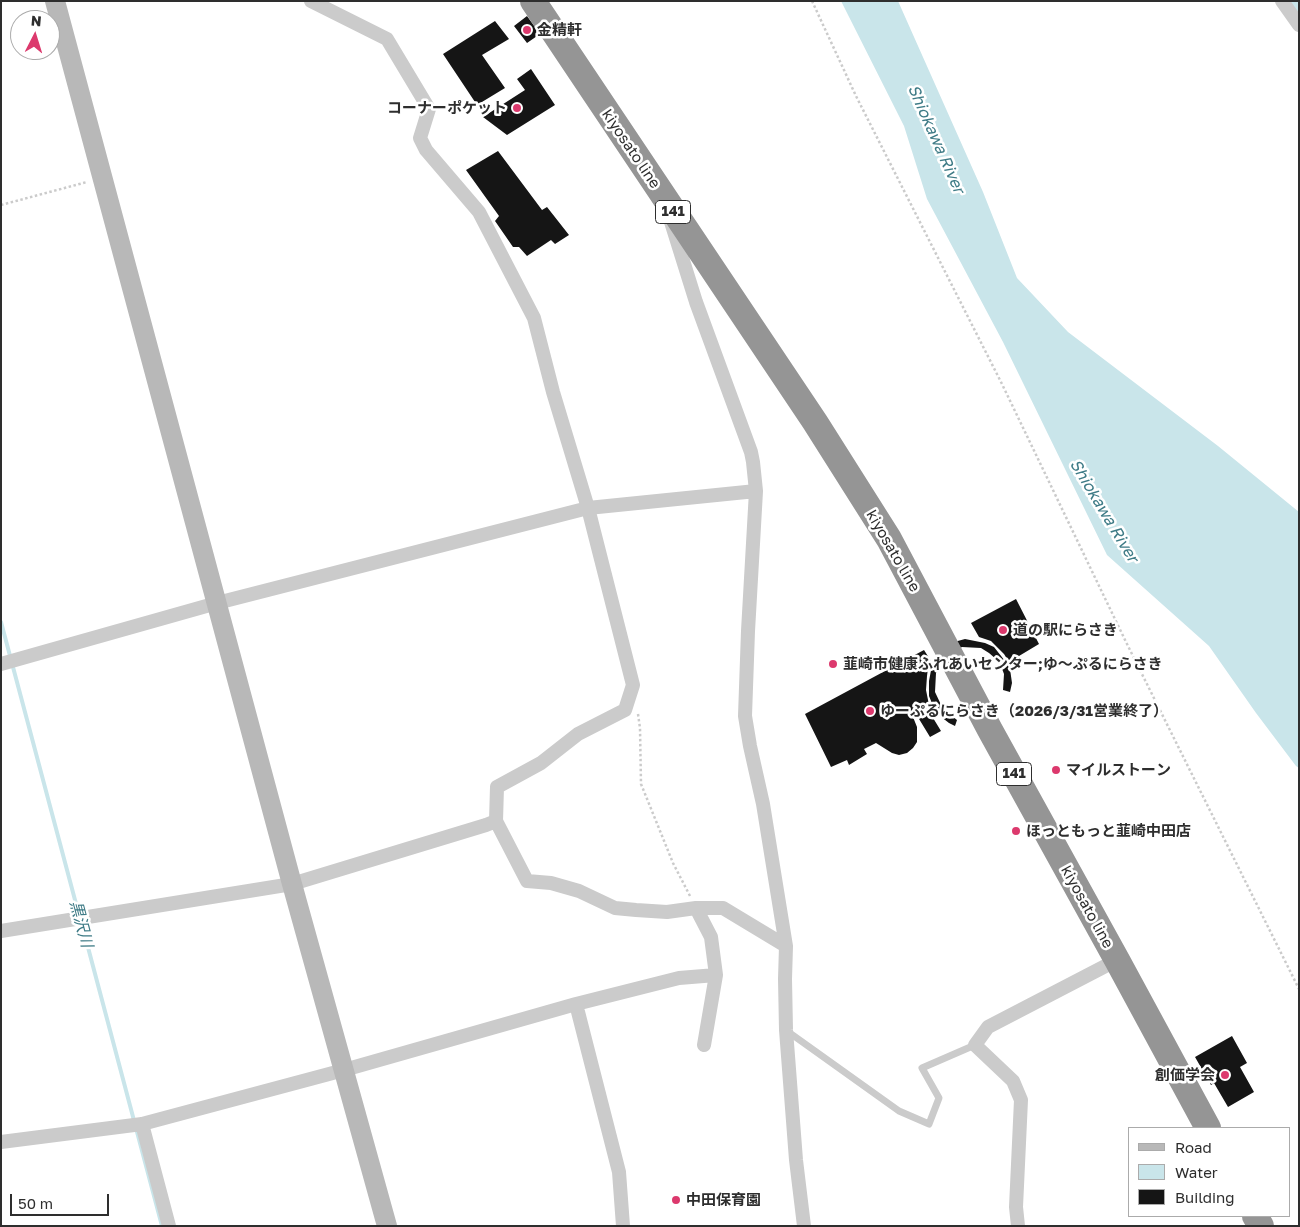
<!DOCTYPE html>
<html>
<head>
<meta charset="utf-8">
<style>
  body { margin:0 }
  #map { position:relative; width:1300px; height:1227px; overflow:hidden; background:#fff; font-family:"Golos Text",sans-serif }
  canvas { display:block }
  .frame { position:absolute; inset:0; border:2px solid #2e2e2e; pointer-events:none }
  .legend { position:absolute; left:1128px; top:1127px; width:162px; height:90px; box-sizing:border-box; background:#fff; border:1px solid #ababab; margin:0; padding:6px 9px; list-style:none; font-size:15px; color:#2e2e2e }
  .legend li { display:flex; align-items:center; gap:10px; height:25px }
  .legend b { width:25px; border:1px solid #ababab }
  .north { position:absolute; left:10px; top:10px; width:50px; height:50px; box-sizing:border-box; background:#fff; border:1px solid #ababab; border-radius:50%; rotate:5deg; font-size:14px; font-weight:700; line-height:20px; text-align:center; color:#2e2e2e }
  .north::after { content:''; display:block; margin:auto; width:18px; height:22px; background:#dc396d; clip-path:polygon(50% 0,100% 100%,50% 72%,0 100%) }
  .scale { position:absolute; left:10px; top:1194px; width:99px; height:22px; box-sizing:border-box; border:2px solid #2e2e2e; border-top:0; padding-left:6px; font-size:15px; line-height:18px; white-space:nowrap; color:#2e2e2e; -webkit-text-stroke:4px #fff; paint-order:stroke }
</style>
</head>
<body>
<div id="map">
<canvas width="1300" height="1227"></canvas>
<div class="frame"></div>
<ul class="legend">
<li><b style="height:6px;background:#b8b8b8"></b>Road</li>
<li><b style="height:14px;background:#c9e5ea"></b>Water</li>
<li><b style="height:14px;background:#151515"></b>Building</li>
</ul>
<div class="north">N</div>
<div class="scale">50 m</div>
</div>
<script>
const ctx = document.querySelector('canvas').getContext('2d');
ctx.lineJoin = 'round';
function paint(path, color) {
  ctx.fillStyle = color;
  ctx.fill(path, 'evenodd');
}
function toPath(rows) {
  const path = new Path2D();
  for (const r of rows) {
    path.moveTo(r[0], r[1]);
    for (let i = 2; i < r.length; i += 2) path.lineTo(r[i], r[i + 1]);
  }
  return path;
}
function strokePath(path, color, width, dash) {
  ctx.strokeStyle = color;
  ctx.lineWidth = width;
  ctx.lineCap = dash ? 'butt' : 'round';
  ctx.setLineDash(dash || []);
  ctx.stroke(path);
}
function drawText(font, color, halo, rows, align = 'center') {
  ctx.font = font + ' "Golos Text","Noto Sans JP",sans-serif';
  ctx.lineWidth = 5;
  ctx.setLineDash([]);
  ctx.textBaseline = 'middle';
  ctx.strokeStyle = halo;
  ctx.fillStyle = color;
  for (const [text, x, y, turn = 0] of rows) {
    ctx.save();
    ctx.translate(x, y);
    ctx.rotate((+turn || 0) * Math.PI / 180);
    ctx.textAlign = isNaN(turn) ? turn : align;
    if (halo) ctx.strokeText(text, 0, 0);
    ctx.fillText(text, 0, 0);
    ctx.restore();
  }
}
const water = toPath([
  [841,1,898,1,983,192,1017,278,1068,332,1218,446,1299,512,1299,768,1296,766,1256,713,1209,646,1107,555,1003,342,927,199,904,126]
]);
const stream = toPath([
  [1,622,79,915],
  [81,921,162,1226]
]);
const river = toPath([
  [1294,1,1299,8]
]);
const building = toPath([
  [527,16,540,34,527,43,514,26],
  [495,21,509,39,482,55,505,88,477,105,443,54],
  [531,69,555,105,507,135,483,117,525,90,517,79],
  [498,151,542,210,547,207,569,235,555,244,551,240,527,256,519,247,513,247,495,221,499,216,466,170],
  [1016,599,1039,644,1009,662,1004,654,991,641,979,637,971,623],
  [965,639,985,643,994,647,1005,661,1010,669,1012,683,1010,692,1003,690,1004,674,1001,666,996,659,989,653,981,648,962,647,954,651,941,663,936,673,935,692,943,709,957,720,955,726,949,723,936,713,929,696,929,681,932,665,941,651,954,642],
  [924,650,931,661,928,668,927,676,926,690,929,705,927,708,941,731,930,737,916,714,913,717,917,727,917,742,913,748,907,753,899,755,892,753,876,743,864,749,867,754,849,765,847,760,831,767,805,714],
  [1232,1036,1247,1063,1240,1067,1254,1092,1228,1107,1214,1083,1211,1085,1195,1057]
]);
const path = toPath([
  [812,1,856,96,1002,384,1126,642,1299,989],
  [1,205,87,182],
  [638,714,640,728,641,784,673,863,690,896]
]);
const lane = toPath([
  [787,1031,899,1111,929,1124,939,1098,922,1068,975,1045]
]);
const street = toPath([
  [311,1,387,39,429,109,420,138,426,150,479,212,534,318,553,392,588,508,633,685,625,710,578,734,541,763,497,787,496,821],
  [1282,1,1299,25],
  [671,222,696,302,751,452,753,462,756,491,748,631,745,716,750,746,763,804,786,946,785,979,786,1030,796,1160,804,1226],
  [1,664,217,603,588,508,756,491],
  [696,908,711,937,716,975,704,1045],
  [1,931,292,884,486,825,496,821,527,881,551,883,579,891,615,908,636,910,667,912,696,908,723,908,786,946],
  [576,1004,619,1172,623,1226],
  [142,1124,169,1226],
  [1,1142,142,1124,344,1070,576,1004,679,978,716,975],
  [1018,1226,1016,1207,1021,1100,1013,1081,975,1045,988,1027,1117,960]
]);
const secondary = toPath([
  [55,1,292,884,387,1226]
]);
const highway = toPath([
  [533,1,815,422,889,539,990,730,1117,960,1208,1128],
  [1255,1216,1261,1226]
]);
const markers = [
  [527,30,5,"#dc396d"],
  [517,108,5,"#dc396d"],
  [1003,630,5,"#dc396d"],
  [833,664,5,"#dc396d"],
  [870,711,5,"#dc396d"],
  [1056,770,5,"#dc396d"],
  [1016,831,5,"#dc396d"],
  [1225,1075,5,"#dc396d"],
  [676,1200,5,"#dc396d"]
];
const shields = [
  [673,212,35],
  [1014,774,35]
];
const shieldNames = [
  ["141",673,212],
  ["141",1014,774]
];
const poiNames = [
  ["金精軒",537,30],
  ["コーナーポケット",507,108,"right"],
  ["道の駅にらさき",1013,630],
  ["韮崎市健康ふれあいセンター;ゆ～ぷるにらさき",843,664],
  ["ゆーぷるにらさき（2026/3/31営業終了）",880,711],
  ["マイルストーン",1066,770],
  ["ほっともっと韮崎中田店",1026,831],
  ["創価学会",1215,1075,"right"],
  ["中田保育園",686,1200]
];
const streetNames = [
  ["kiyosato line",631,149,56],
  ["kiyosato line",893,551,60],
  ["kiyosato line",1087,907,61]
];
const waterNames = [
  ["Shiokawa River",936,139,66],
  ["Shiokawa River",1104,511,59],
  ["黒沢川",81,924,75]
];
paint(water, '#c9e5ea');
strokePath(stream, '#c9e5ea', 4);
strokePath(river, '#c9e5ea', 24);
paint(building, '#151515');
strokePath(path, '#cbcbcb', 2.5, [2.5, 2.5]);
strokePath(lane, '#cbcbcb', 7);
strokePath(street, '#cbcbcb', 14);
strokePath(secondary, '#b8b8b8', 20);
strokePath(highway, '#959595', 26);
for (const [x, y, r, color] of markers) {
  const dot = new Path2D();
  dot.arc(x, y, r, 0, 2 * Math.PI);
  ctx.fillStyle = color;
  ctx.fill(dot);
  strokePath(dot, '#fff', 2);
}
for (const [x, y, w] of shields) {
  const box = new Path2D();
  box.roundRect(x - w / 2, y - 11.5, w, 23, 4);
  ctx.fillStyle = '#fff';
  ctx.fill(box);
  strokePath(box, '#2e2e2e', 1);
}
drawText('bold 14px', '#2e2e2e', null, shieldNames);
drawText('bold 15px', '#2e2e2e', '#fff', poiNames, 'left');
drawText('15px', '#2e2e2e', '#fff', streetNames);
drawText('italic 16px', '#3e7b86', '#fff', waterNames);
</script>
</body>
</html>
